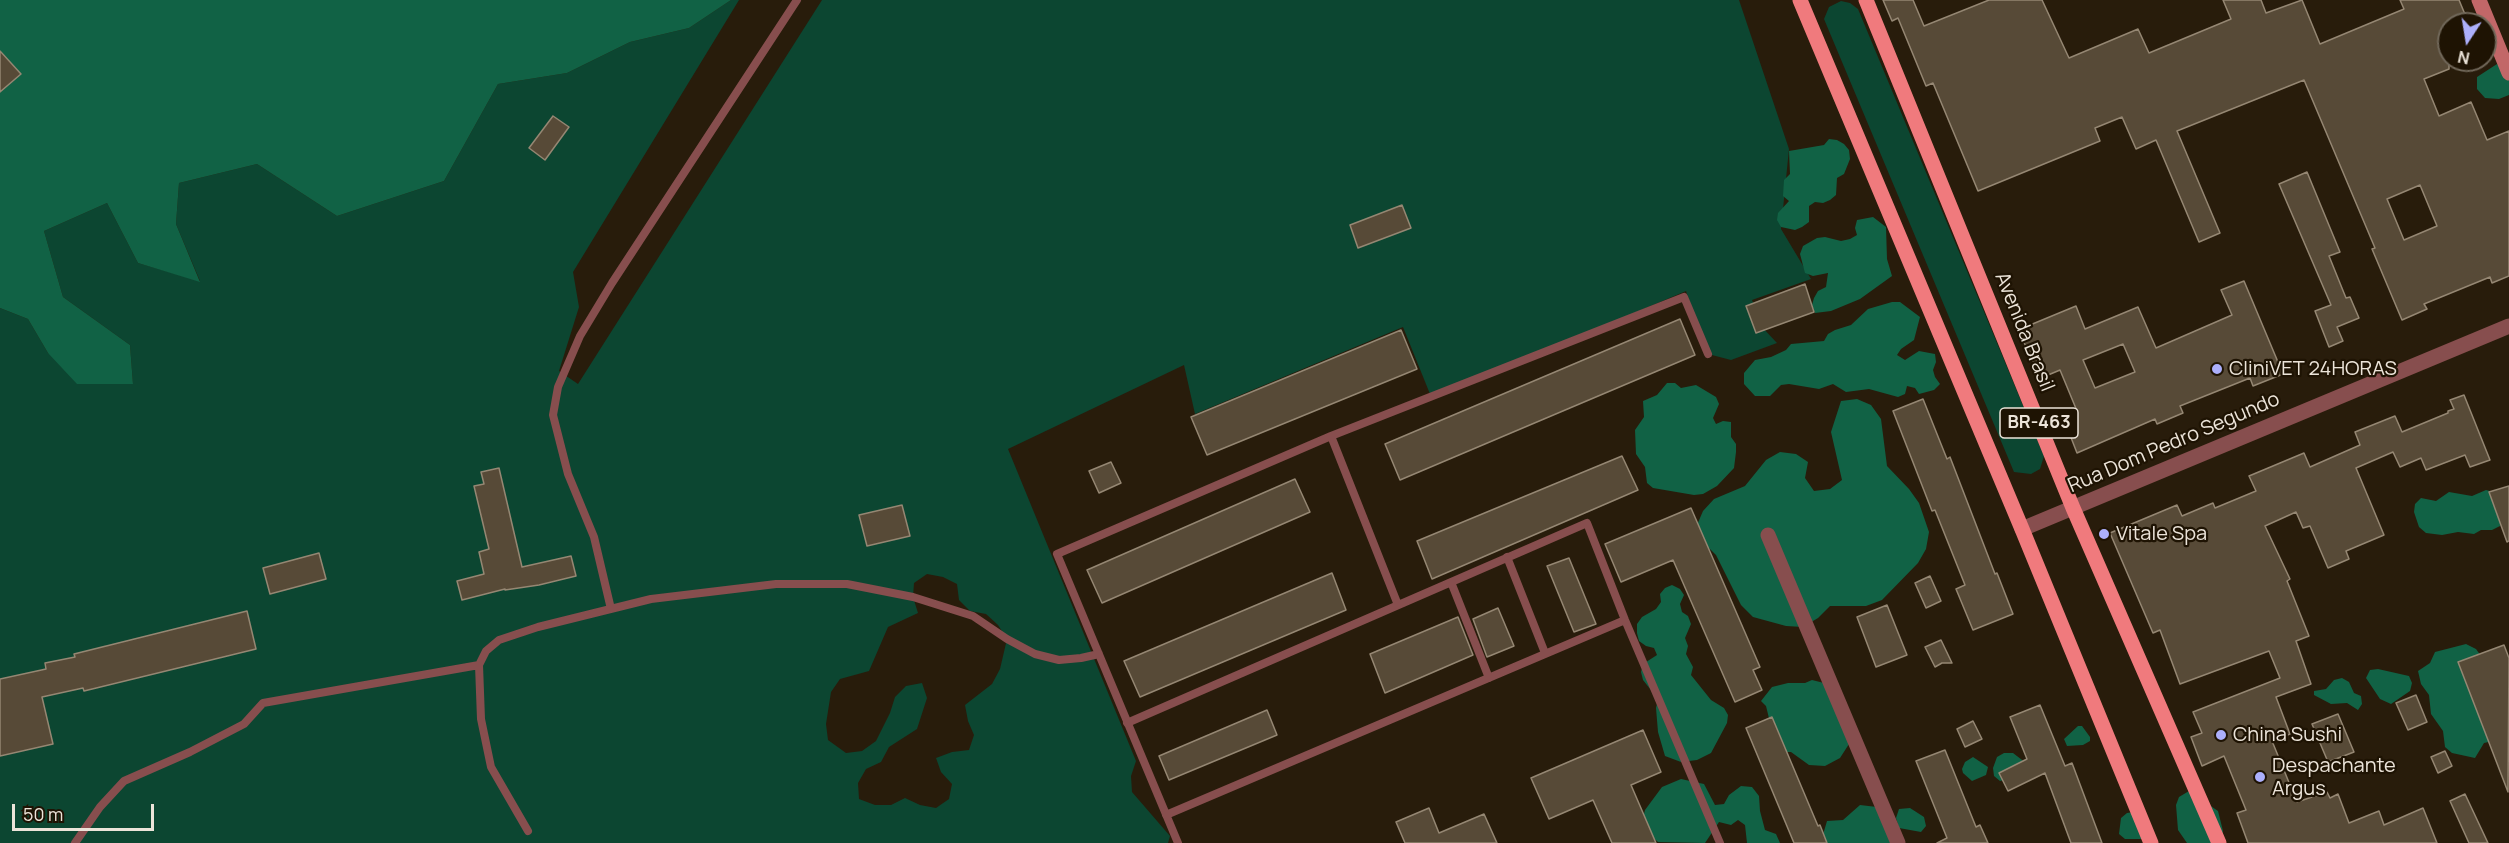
<!DOCTYPE html>
<html>
<head>
<meta charset="utf-8">
<style>
  body { margin:0 }
  #map { position:relative; width:2509px; height:843px; overflow:hidden; background:#281c0b; font-family:Manrope,sans-serif }
  canvas { display:block }
  .north { position:absolute; left:2437px; top:12px; width:60px; height:60px; box-sizing:border-box; background:#1e1303; border:2px solid #706759; border-radius:50%; rotate:192deg; font-size:16px; font-weight:700; line-height:24px; text-align:center; color:#ece4d9 }
  .north::after { content:''; display:block; margin:auto; width:21px; height:27px; background:#acaffb; clip-path:polygon(50% 0,100% 100%,50% 72%,0 100%) }
  .scale { position:absolute; left:12px; top:804px; width:142px; height:27px; box-sizing:border-box; border:3px solid #ece4d9; border-top:0; padding-left:8px; font-size:18px; line-height:21px; white-space:nowrap; color:#ece4d9; -webkit-text-stroke:4px #1e1303; paint-order:stroke }
</style>
</head>
<body>
<div id="map">
<canvas width="2509" height="843"></canvas>
<div class="north">N</div>
<div class="scale">50 m</div>
</div>
<script>
const ctx = document.querySelector('canvas').getContext('2d');
ctx.lineJoin = 'round';
function paint(path, color) {
  ctx.fillStyle = color;
  ctx.fill(path, 'evenodd');
}
function toPath(rows) {
  const path = new Path2D();
  for (const r of rows) {
    path.moveTo(r[0], r[1]);
    for (let i = 2; i < r.length; i += 2) path.lineTo(r[i], r[i + 1]);
  }
  return path;
}
function strokePath(path, color, width, dash) {
  ctx.strokeStyle = color;
  ctx.lineWidth = width;
  ctx.lineCap = dash ? 'butt' : 'round';
  ctx.setLineDash(dash || []);
  ctx.stroke(path);
}
function drawText(font, color, halo, rows, align = 'center') {
  ctx.font = font + ' Manrope,sans-serif';
  ctx.lineWidth = 4.5;
  ctx.setLineDash([]);
  ctx.textBaseline = 'middle';
  ctx.strokeStyle = halo;
  ctx.fillStyle = color;
  for (const [text, x, y, turn = 0] of rows) {
    ctx.save();
    ctx.translate(x, y);
    ctx.rotate((+turn || 0) * Math.PI / 180);
    ctx.textAlign = isNaN(turn) ? turn : align;
    if (halo) ctx.strokeText(text, 0, 0);
    ctx.fillText(text, 0, 0);
    ctx.restore();
  }
}
const green = toPath([
  [731,0,739,0,573,272,579,307,559,371,578,384,822,0,1739,0,1789,149,1781,229,1811,279,1752,300,1762,327,1777,343,1731,360,1708,354,1686,291,1432,399,1403,327,1195,414,1184,365,1008,449,1136,761,1131,776,1132,792,1170,836,1168,843,0,843,0,308,28,319,48,353,133,384,130,345,63,297,44,231,107,203,138,263,200,281,176,224,179,183,257,164,337,216,444,181,498,84,567,73,630,42,689,28],
  [927,574,943,577,957,584,959,600,970,611,986,614,998,625,1007,639,1000,669,992,684,965,705,968,721,974,735,969,750,952,752,936,758,941,772,952,784,949,799,936,808,920,805,905,798,891,805,875,805,859,799,858,783,866,769,881,762,889,747,917,729,927,698,922,683,906,686,895,697,890,713,876,741,862,751,846,753,828,740,826,724,831,692,840,679,869,671,888,627,918,613,913,597,914,583],
  [1841,1,1850,3,1858,9,2044,456,2040,469,2031,474,2014,472,1824,19,1829,7]
]);
const forest = toPath([
  [0,0,731,0,689,28,630,42,567,73,498,84,444,181,337,216,257,164,179,183,176,224,200,282,138,263,107,203,44,231,63,297,130,345,133,384,77,384,48,353,28,319,0,308],
  [2497,64,2509,75,2509,95,2499,99,2485,98,2477,89,2477,77],
  [1829,139,1837,140,1844,144,1849,150,1850,159,1844,174,1837,178,1836,195,1830,200,1823,203,1815,202,1809,206,1809,222,1802,227,1795,230,1781,227,1777,220,1778,213,1789,201,1783,196,1784,180,1790,174,1789,151,1824,145],
  [1873,217,1886,227,1887,259,1892,276,1860,299,1831,311,1815,313,1812,305,1814,298,1818,291,1826,287,1828,273,1813,276,1805,273,1800,254,1803,246,1817,238,1825,237,1841,241,1850,239,1857,235,1855,228,1857,220],
  [1892,302,1900,302,1920,317,1914,340,1901,349,1897,355,1905,360,1919,351,1935,354,1936,362,1933,370,1935,377,1940,384,1934,390,1919,394,1915,388,1907,386,1905,394,1898,397,1869,389,1846,392,1833,384,1819,389,1789,384,1781,385,1770,396,1755,396,1744,384,1744,373,1755,360,1771,357,1786,350,1791,344,1824,341,1828,334,1835,330,1851,325,1868,309],
  [1667,383,1675,383,1681,388,1696,385,1716,397,1719,404,1713,418,1716,424,1723,421,1731,422,1731,437,1736,444,1736,452,1734,468,1717,486,1703,494,1694,495,1653,488,1647,483,1645,467,1636,454,1635,430,1644,417,1643,401,1657,395],
  [1857,399,1871,405,1881,419,1887,466,1909,489,1919,503,1929,532,1926,549,1918,563,1882,600,1866,606,1830,606,1818,618,1803,627,1786,626,1753,617,1741,605,1716,555,1704,543,1697,525,1703,511,1714,499,1745,486,1766,460,1780,452,1796,454,1808,462,1805,478,1814,491,1830,489,1842,480,1831,432,1841,401],
  [2486,490,2494,492,2504,519,2500,526,2492,530,2481,530,2474,534,2458,532,2442,535,2426,533,2419,527,2414,512,2415,504,2421,498,2436,501,2449,492,2472,496],
  [1672,585,1680,589,1684,595,1680,604,1682,612,1688,616,1691,624,1685,638,1688,646,1686,654,1693,667,1691,675,1711,700,1724,708,1728,715,1727,723,1711,753,1697,760,1681,762,1665,756,1658,732,1656,708,1658,699,1643,680,1641,672,1643,664,1657,655,1654,648,1646,646,1639,641,1637,633,1637,624,1642,617,1656,609,1661,602,1660,594,1665,588],
  [2466,644,2476,649,2481,656,2493,741,2484,743,2475,758,2452,753,2445,747,2443,731,2431,714,2429,695,2421,684,2418,671,2430,663,2435,652],
  [2378,669,2409,676,2412,683,2410,691,2391,704,2380,699,2366,678,2370,670],
  [2342,678,2349,682,2354,693,2361,696,2362,704,2358,710,2347,703,2331,704,2314,695,2314,691,2326,689,2334,680],
  [1812,680,1828,684,1849,744,1840,758,1825,766,1809,765,1791,752,1782,752,1776,747,1766,706,1761,701,1772,687,1788,683,1805,683],
  [2078,726,2082,726,2090,737,2090,741,2083,745,2067,746,2064,739],
  [2004,753,2013,753,2026,763,2004,780,2000,781,1994,776,1993,768,1997,757],
  [1973,757,1988,767,1986,775,1972,781,1963,773,1962,769,1965,762],
  [1681,779,1704,784,1715,805,1724,804,1729,795,1741,786,1752,787,1759,796,1760,811,1765,830,1776,834,1780,843,1747,843,1745,825,1738,820,1731,825,1719,822,1705,843,1658,842,1649,834,1643,818,1645,810,1662,787],
  [2189,791,2218,811,2223,831,2221,839,2215,843,2187,843,2178,830,2176,805,2179,797],
  [1860,805,1877,807,1895,843,1823,843,1822,838,1827,821,1843,820],
  [1910,808,1924,817,1926,826,1921,832,1899,828,1896,818,1899,809],
  [2134,812,2148,835,2141,839,2125,839,2119,834,2121,818,2127,813]
]);
const building = toPath([
  [1883,0,1913,0,1924,26,1989,0,2042,0,2069,58,2138,29,2149,53,2231,19,2223,0,2261,0,2266,13,2302,0,2320,44,2404,9,2400,0,2459,0,2469,24,2449,24,2449,69,2424,79,2439,116,2471,102,2487,140,2509,131,2509,276,2492,283,2490,277,2424,304,2427,309,2402,320,2372,249,2375,248,2304,80,2177,131,2220,233,2199,242,2156,140,2136,149,2122,117,2095,128,2100,141,1978,191,1933,83,1926,86,1898,18,1892,21,1883,0],
  [2420,185,2437,226,2404,240,2387,199,2420,185],
  [0,51,21,74,0,92,0,51],
  [553,116,569,127,545,160,529,148,553,116],
  [2307,172,2340,252,2329,256,2346,298,2350,297,2359,318,2337,327,2343,341,2329,347,2315,311,2331,305,2279,184,2307,172],
  [1402,205,1411,228,1358,248,1350,225,1402,205],
  [2244,281,2283,374,2253,386,2250,378,2180,406,2183,413,2157,424,2155,419,2077,453,2063,417,2077,411,2060,370,2041,378,2018,330,2076,306,2085,329,2138,307,2156,348,2232,315,2221,290,2244,281],
  [2123,344,2135,372,2095,388,2083,360,2123,344],
  [1805,284,1814,312,1756,333,1746,306,1805,284],
  [1680,319,1695,355,1400,480,1385,444,1680,319],
  [1401,330,1417,369,1207,455,1191,417,1401,330],
  [2464,395,2490,460,2470,467,2465,455,2426,470,2421,458,2400,467,2393,452,2356,468,2384,535,2346,551,2349,559,2328,568,2310,526,2303,528,2296,512,2265,526,2290,579,2287,581,2309,636,2296,641,2311,684,2276,697,2290,734,2272,741,2297,802,2327,792,2330,798,2338,794,2349,823,2379,811,2384,825,2423,808,2437,843,2248,843,2237,813,2246,810,2224,756,2202,766,2191,737,2202,733,2193,712,2280,678,2269,651,2180,684,2160,630,2153,633,2110,533,2177,505,2182,516,2213,503,2215,508,2256,491,2249,476,2304,453,2310,467,2360,445,2355,432,2395,416,2402,432,2448,413,2448,411,2454,409,2450,400,2464,395],
  [1923,399,1947,459,1950,457,1995,574,1997,573,2013,614,1973,630,1956,589,1965,585,1935,510,1932,511,1893,411,1923,399],
  [1622,456,1638,490,1432,579,1417,541,1622,456],
  [1111,462,1121,483,1099,493,1089,471,1111,462],
  [499,468,522,567,571,556,576,576,539,585,505,590,505,589,462,600,457,581,484,574,479,552,489,549,474,486,484,484,481,472,499,468],
  [1295,479,1310,512,1102,603,1087,570,1295,479],
  [2509,486,2509,541,2507,542,2489,492,2509,486],
  [902,505,910,536,867,546,859,515,902,505],
  [1691,508,1760,667,1753,670,1762,690,1735,702,1673,560,1621,582,1605,544,1691,508],
  [319,553,326,579,270,594,263,568,319,553],
  [1569,558,1596,624,1574,632,1547,566,1569,558],
  [1332,573,1346,610,1140,697,1124,661,1332,573],
  [1930,576,1941,601,1926,608,1915,583,1930,576],
  [1887,605,1907,655,1876,667,1857,617,1887,605],
  [1498,608,1514,646,1487,657,1473,619,1498,608],
  [247,611,256,649,84,691,83,688,42,697,53,744,0,756,0,679,46,669,45,663,75,657,74,654,247,611],
  [1458,617,1473,655,1385,693,1370,654,1458,617],
  [1941,640,1952,663,1942,663,1935,667,1925,647,1941,640],
  [2504,645,2509,658,2508,792,2458,662,2504,645],
  [2416,695,2427,722,2408,730,2396,703,2416,695],
  [2040,705,2065,766,2072,763,2102,843,2071,843,2045,773,2008,791,1999,773,2027,759,2010,717,2040,705],
  [1267,710,1277,735,1169,780,1159,756,1267,710],
  [2338,714,2354,752,2328,762,2312,724,2338,714],
  [1772,717,1818,826,1820,825,1827,843,1794,843,1746,728,1772,717],
  [1973,721,1982,739,1965,747,1957,729,1973,721],
  [1643,730,1661,772,1631,785,1656,843,1612,843,1593,800,1549,819,1531,778,1643,730],
  [1945,750,1976,827,1980,825,1988,843,1937,843,1947,838,1916,761,1945,750],
  [2445,751,2452,766,2438,773,2431,757,2445,751],
  [2465,794,2488,843,2469,843,2450,801,2465,794],
  [1429,808,1439,833,1484,814,1497,843,1405,843,1396,822,1429,808]
]);
const service = toPath([
  [1331,436,1398,605],
  [1507,557,1545,653],
  [1451,582,1489,678],
  [611,609,594,537,568,474,553,415,558,387,580,336,612,283,797,0],
  [1127,723,1587,523,1625,620,1720,843],
  [1166,815,1625,620],
  [528,831,491,767,481,719,479,665,486,651,499,640,538,627,651,599,776,584,847,584,913,597,973,616,1007,639,1035,654,1059,660,1081,658,1099,654],
  [75,843,100,807,124,781,190,752,244,724,263,703,479,665],
  [1178,843,1057,554,1331,436,1684,297,1708,354]
]);
const minor = toPath([
  [2022,529,2509,326],
  [1768,535,1898,843]
]);
const secondary = toPath([
  [2479,0,2509,73]
]);
const primary = toPath([
  [1800,0,2022,529,2151,843],
  [1866,0,2073,508,2219,843]
]);
const markers = [
  [2217,369,6,"#acaffb"],
  [2104,534,6,"#acaffb"],
  [2221,735,6,"#acaffb"],
  [2260,777,6,"#acaffb"]
];
const shields = [
  [2039,423,78]
];
const shieldNames = [
  ["BR-463",2039,423]
];
const streetNames = [
  ["Avenida Brasil",2024,332,68],
  ["Rua Dom Pedro Segundo",2174,443,-23]
];
const poiNames = [
  ["CliniVET 24HORAS",2229,369],
  ["Vitale Spa",2116,534],
  ["China Sushi",2233,735],
  ["Despachante",2272,766],
  ["Argus",2272,789]
];
paint(green, '#0c4631');
paint(forest, '#116245');
paint(building, '#574a37');
strokePath(building, '#958773', 1.5);
strokePath(service, '#874e4e', 8);
strokePath(minor, '#874e4e', 15);
strokePath(secondary, '#c26768', 15);
strokePath(primary, '#f07a7d', 15);
for (const [x, y, r, color] of markers) {
  const dot = new Path2D();
  dot.arc(x, y, r, 0, 2 * Math.PI);
  ctx.fillStyle = color;
  ctx.fill(dot);
  strokePath(dot, '#1e1303', 2);
}
for (const [x, y, w] of shields) {
  const box = new Path2D();
  box.roundRect(x - w / 2, y - 15, w, 30, 4.5);
  ctx.fillStyle = '#1e1303';
  ctx.fill(box);
  strokePath(box, '#ece4d9', 1.5);
}
drawText('bold 18px', '#ece4d9', null, shieldNames);
drawText('20px', '#ece4d9', '#1e1303', streetNames);
drawText('20px', '#ece4d9', '#1e1303', poiNames, 'left');
</script>
</body>
</html>
